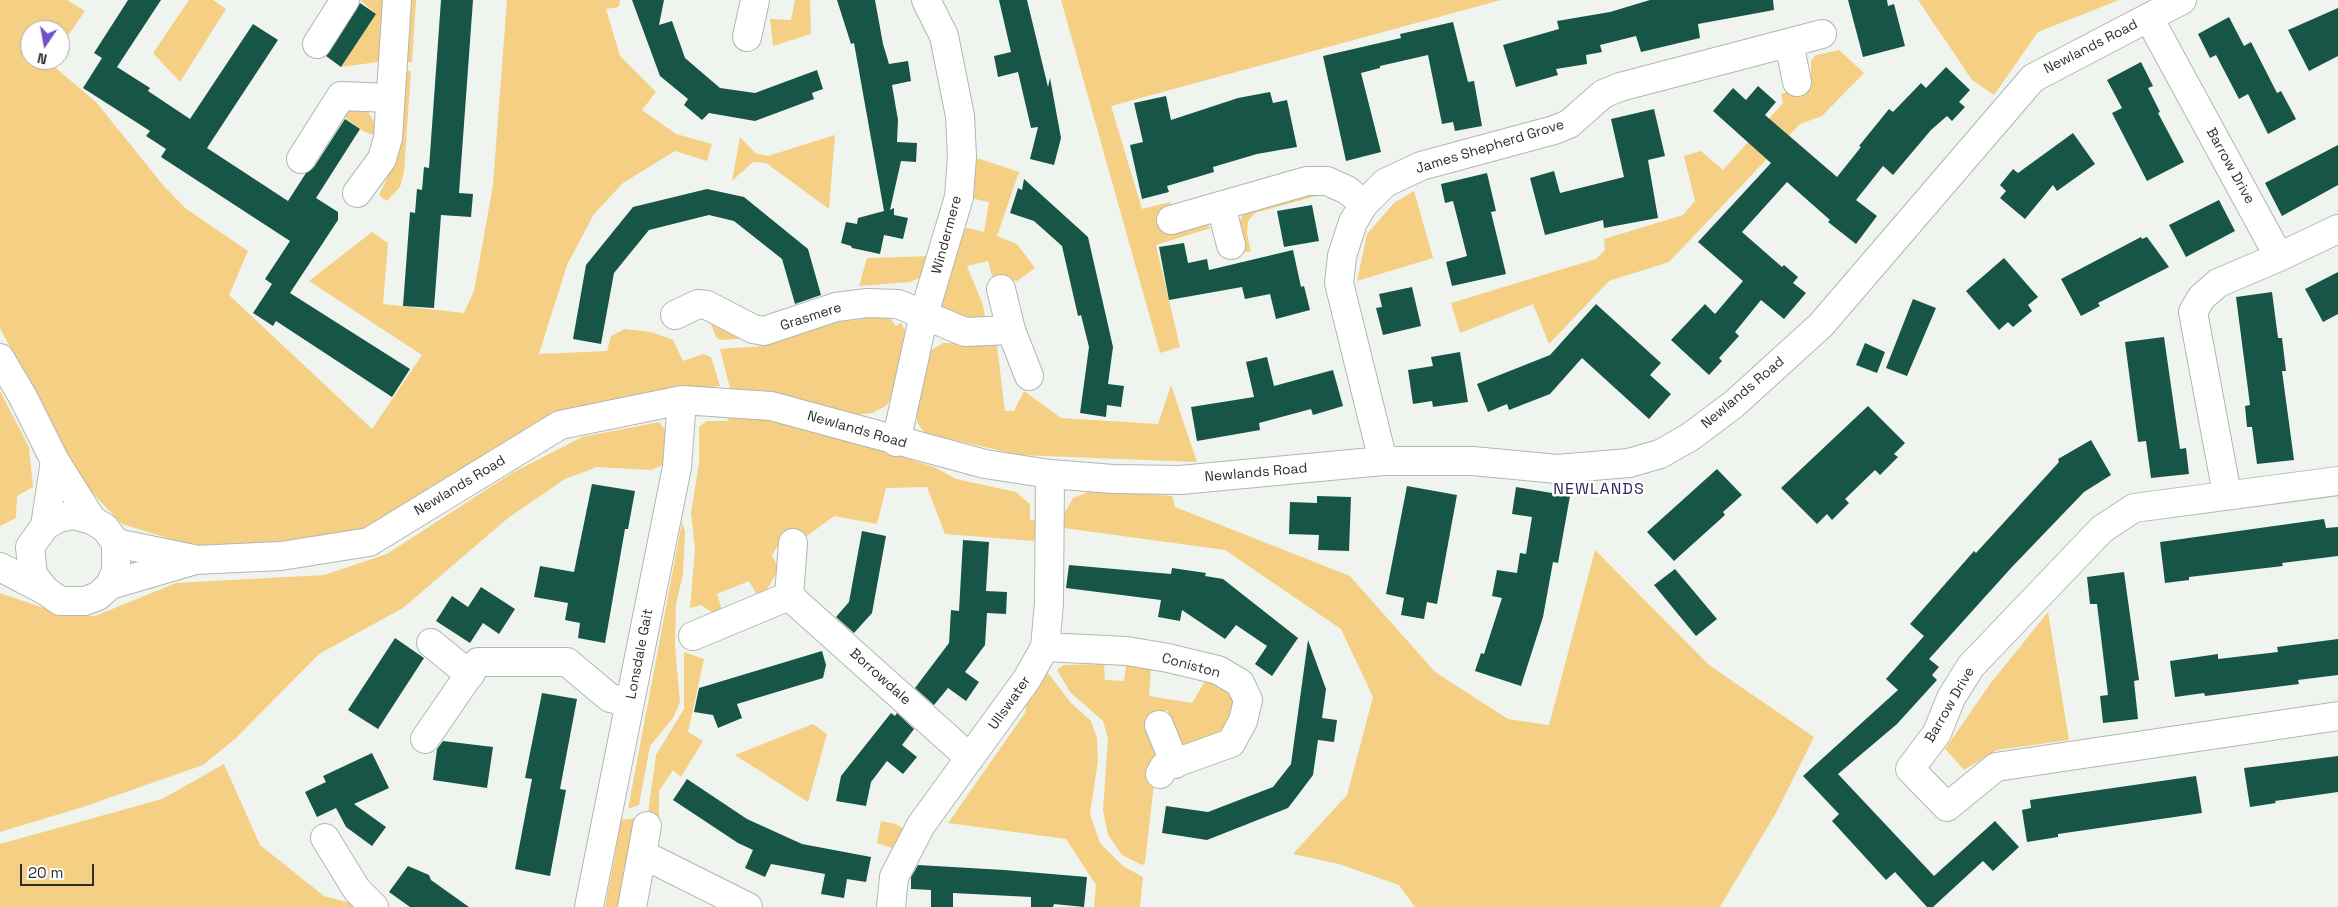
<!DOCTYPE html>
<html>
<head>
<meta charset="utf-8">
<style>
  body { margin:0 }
  #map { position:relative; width:2338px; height:907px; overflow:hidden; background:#eff5ee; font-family:"Space Grotesk",sans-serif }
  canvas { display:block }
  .north { position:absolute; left:20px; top:20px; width:50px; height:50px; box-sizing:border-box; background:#fff; border:1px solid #abacab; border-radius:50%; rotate:192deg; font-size:14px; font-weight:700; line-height:20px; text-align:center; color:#2d2f2d }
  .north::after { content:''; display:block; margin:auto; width:18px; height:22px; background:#7251ca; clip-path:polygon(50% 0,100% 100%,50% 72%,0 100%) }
  .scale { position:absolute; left:20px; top:864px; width:74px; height:22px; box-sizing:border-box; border:2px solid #2d2f2d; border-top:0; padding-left:6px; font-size:15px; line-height:18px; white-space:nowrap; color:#2d2f2d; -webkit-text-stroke:4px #fff; paint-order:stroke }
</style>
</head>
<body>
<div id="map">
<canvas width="2338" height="907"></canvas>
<div class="north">N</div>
<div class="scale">20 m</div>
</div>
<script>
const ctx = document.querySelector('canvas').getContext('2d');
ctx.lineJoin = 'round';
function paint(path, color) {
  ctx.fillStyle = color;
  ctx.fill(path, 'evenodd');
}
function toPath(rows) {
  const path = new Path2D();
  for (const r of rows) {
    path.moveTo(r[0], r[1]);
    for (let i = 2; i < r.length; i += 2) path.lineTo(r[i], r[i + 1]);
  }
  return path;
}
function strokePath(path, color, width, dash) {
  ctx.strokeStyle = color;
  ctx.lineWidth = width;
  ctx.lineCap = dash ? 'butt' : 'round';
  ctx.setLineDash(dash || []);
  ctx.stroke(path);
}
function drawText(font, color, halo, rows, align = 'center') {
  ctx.font = font + ' "Space Grotesk",sans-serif';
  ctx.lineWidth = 5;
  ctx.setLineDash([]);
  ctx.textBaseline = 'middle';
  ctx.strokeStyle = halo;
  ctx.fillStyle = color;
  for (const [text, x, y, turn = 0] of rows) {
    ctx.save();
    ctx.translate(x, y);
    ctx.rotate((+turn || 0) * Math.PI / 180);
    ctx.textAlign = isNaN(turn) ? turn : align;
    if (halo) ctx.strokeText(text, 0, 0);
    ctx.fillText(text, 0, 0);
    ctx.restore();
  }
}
const green = toPath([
  [0,0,67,0,85,11,60,47,60,30,30,30,30,60,51,60,50,63,96,102,163,185,185,208,248,251,229,295,372,429,422,355,309,281,372,232,388,243,383,304,464,313,474,291,493,185,507,0,620,0,619,7,606,9,620,56,656,92,642,110,676,134,712,144,707,161,675,151,623,183,594,214,567,265,539,354,607,351,611,336,625,329,651,332,673,340,683,361,703,354,711,357,720,386,632,396,561,412,358,531,296,547,190,545,122,524,82,482,0,328],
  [189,0,213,0,226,9,180,82,153,53],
  [360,0,385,0,385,61,341,67,376,14],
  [407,0,416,0,412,62,402,62],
  [795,0,810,0,811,34,773,46,770,19,791,20],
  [1061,0,1501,0,1111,106,1142,209,1170,202,1171,206,1162,209,1167,227,1204,223,1211,228,1156,245,1180,347,1160,353],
  [1918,0,2119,0,2038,32,1994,95,1972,80],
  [1839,50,1864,73,1822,116,1800,124,1669,262,1609,281,1549,344,1533,304,1460,333,1451,303,1596,259,1605,250,1604,239,1683,215,1695,201,1684,156,1701,151,1723,170,1783,103,1781,94,1811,85,1811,61,1816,55],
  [404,70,411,71,404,172,400,187,387,201,379,195,395,162],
  [351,107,367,110,377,127,376,136,363,131,343,116],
  [835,135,829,209,766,163,753,162,732,181,740,137,755,153,768,156],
  [977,158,1019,172,997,236,1017,244,1035,268,1017,281,993,279,988,261,967,266,983,305,985,316,982,319,969,319,945,313,940,304,962,229,968,228,984,232,989,202,970,198,967,165],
  [1315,191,1316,196,1255,213,1248,221,1247,234,1251,251,1225,257,1223,252,1239,231,1240,220,1247,208],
  [1414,191,1433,258,1357,281,1367,234,1394,203],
  [933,256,924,276,910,282,859,286,867,258],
  [876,315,890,318,896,326,901,323,905,330,892,397,886,406,872,413,853,415,731,392,720,349,763,346,841,321,858,320],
  [716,321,754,338,720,340,716,337,711,324],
  [943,343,989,343,997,346,1005,411,1014,411,1024,391,1061,418,1158,424,1171,385,1197,462,1019,455,924,433,917,422,917,409,930,351],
  [0,391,29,447,33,487,17,496,16,518,0,526],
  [732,414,796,423,934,467,956,479,1016,492,1030,504,1030,520,1038,521,1034,541,945,534,927,487,886,488,877,524,834,516,807,536,785,534,772,555,779,570,760,600,749,581,717,594,722,610,716,615,701,605,690,608,695,549,691,513,699,463,699,427,707,421,727,421],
  [659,422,666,431,668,446,663,465,651,470,597,467,565,479,508,518,403,608,319,654,235,739,203,765,86,806,0,832,0,593,64,615,95,616,176,583,324,575,387,554,512,473,582,437],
  [1093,490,1172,496,1175,507,1350,576,1435,672,1508,719,1549,725,1595,550,1709,665,1814,737,1777,811,1720,907,1415,907,1399,885,1339,864,1293,854,1347,795,1373,697,1341,629,1225,550,1064,528,1064,514,1073,498],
  [682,522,685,531,683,574,676,604,675,646,680,702,673,718,650,746,639,805,628,809],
  [2048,612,2069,740,1997,750,1964,770,1945,749,1990,684],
  [684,652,704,659,688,732,703,741,681,777,673,770,659,791,659,822,648,813,656,755,684,709],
  [1127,660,1151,668,1149,696,1192,703,1206,679,1223,686,1234,700,1236,712,1225,735,1186,747,1179,741,1167,710,1148,719,1158,749,1149,768,1154,784,1145,863,1142,865,1122,855,1108,835,1103,810,1108,738,1103,721,1070,692,1057,670,1063,665,1104,664,1105,680,1124,681],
  [1045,669,1071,703,1091,721,1097,738,1098,760,1090,814,1100,843,1123,866,1143,877,1140,907,1094,907,1096,885,1066,839,948,823,1025,713,1028,695],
  [813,724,827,734,808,802,735,755],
  [224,764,260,845,324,896,350,903,354,907,0,907,0,844,162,799],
  [637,818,620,907,605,907,616,850,618,820],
  [881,821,896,824,907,831,898,850,877,843]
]);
const building = toPath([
  [128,0,161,0,117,67,150,88,148,91,190,119,253,24,278,40,207,148,288,201,306,173,314,167,345,119,360,129,316,198,338,212,338,220,290,293,410,369,392,397,276,321,273,326,253,313,272,284,265,279,290,241,161,157,166,149,146,136,150,131,83,88,102,58,94,53],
  [441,0,473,0,459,193,473,194,471,217,441,215,434,308,403,306,410,212,415,213,417,189,422,190,424,167,429,168],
  [632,0,664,0,659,25,672,21,685,58,720,88,755,93,817,70,823,89,812,93,814,99,755,121,709,113,702,120,684,105,688,99,660,76],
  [837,0,875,0,883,44,889,64,908,61,911,81,892,85,898,120,897,142,917,143,916,162,901,161,890,210,894,208,894,215,908,218,903,239,884,235,880,254,852,248,851,246,841,243,846,222,857,224,858,218,884,211,854,43,851,44],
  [999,0,1027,0,1048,87,1050,78,1061,138,1054,165,1030,159,1038,127,1031,128,1018,72,998,77,994,56,1011,52],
  [1650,0,1773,0,1774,10,1698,24,1700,38,1641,52,1636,36,1600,45,1602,52,1586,55,1587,64,1556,69,1558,75,1516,87,1503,45,1559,29,1557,21,1610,12],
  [1848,0,1887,0,1888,6,1894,4,1905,46,1863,57],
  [360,3,376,14,341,67,326,56],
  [2338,8,2338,56,2309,71,2288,30],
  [2229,17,2244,46,2251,42,2277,93,2281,91,2296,119,2268,134,2248,94,2239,99,2216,55,2210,58,2198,34],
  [1453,22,1468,82,1474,81,1482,126,1455,131,1453,122,1442,124,1428,55,1380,66,1380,68,1361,73,1381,152,1346,161,1323,56,1401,38,1400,34],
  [2141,62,2153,86,2148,88,2160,112,2158,113,2184,162,2147,181,2112,113,2122,108,2107,80],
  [1946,67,1970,90,1959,102,1965,107,1952,121,1947,116,1931,130,1893,175,1883,166,1856,200,1877,216,1856,244,1828,222,1830,220,1787,182,1742,232,1782,267,1784,265,1798,277,1793,283,1806,293,1784,319,1761,300,1735,332,1739,336,1719,358,1722,361,1709,375,1671,340,1705,304,1715,314,1743,281,1698,242,1771,163,1713,111,1733,88,1746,100,1758,86,1776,102,1765,115,1837,177,1861,147,1859,146,1889,109,1893,112,1921,83,1926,88],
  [1270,92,1273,103,1287,100,1297,147,1257,154,1213,167,1214,172,1167,186,1169,192,1142,199,1130,145,1143,142,1134,103,1166,96,1171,120,1238,98],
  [1654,109,1665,156,1648,160,1658,218,1604,228,1603,220,1545,235,1530,178,1554,171,1560,193,1624,177,1611,119],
  [2073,133,2095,164,2057,191,2053,185,2025,219,2000,198,2006,191,2000,185,2013,169,2018,173],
  [2338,145,2338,185,2282,216,2265,183],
  [1487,173,1496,211,1491,212,1506,274,1452,286,1446,262,1467,256,1453,201,1445,203,1441,184],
  [1024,179,1088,237,1113,347,1108,384,1124,386,1121,407,1107,405,1106,417,1080,413,1089,347,1081,315,1078,316,1062,246,1034,221,1010,213,1018,188,1022,190],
  [707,189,744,197,808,249,821,295,795,304,782,259,734,221,709,215,649,230,614,273,601,344,573,339,586,265,633,207],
  [2219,200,2235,231,2186,257,2169,225],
  [1312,205,1319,241,1284,247,1277,211],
  [2141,237,2142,239,2147,237,2169,267,2098,303,2100,306,2081,316,2061,279],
  [1184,243,1188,263,1207,259,1209,270,1293,250,1301,287,1304,286,1310,310,1276,319,1270,294,1245,299,1242,287,1169,300,1159,247],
  [2004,258,2038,297,2028,305,2032,311,2013,327,2008,322,1999,330,1966,291],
  [2338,272,2338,314,2323,322,2305,289],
  [1412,287,1421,326,1383,335,1376,308,1382,307,1379,294],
  [2272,292,2278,338,2282,338,2286,371,2282,371,2294,460,2257,464,2252,427,2247,427,2245,406,2250,405,2236,297],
  [1913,299,1936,308,1907,376,1886,368],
  [1596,304,1661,363,1650,375,1671,394,1649,419,1582,358,1550,394,1509,410,1507,404,1488,412,1477,384,1550,355],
  [2164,337,2180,449,2186,448,2189,474,2151,478,2146,441,2138,442,2125,342],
  [1865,343,1885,352,1877,373,1856,365],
  [1460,352,1468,402,1433,407,1432,401,1413,404,1408,370,1433,366,1431,357],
  [1267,357,1274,386,1333,370,1343,406,1313,415,1311,409,1259,423,1260,430,1197,441,1191,407,1254,397,1246,362],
  [1868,406,1905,443,1894,454,1898,457,1880,475,1875,470,1845,499,1849,503,1832,520,1827,514,1817,524,1781,488],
  [2091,440,2111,475,2084,492,2011,568,1929,659,1939,667,1932,675,1937,680,1897,724,1838,774,1934,876,1995,821,2019,847,1993,871,1983,861,1933,907,1927,907,1895,872,1886,880,1832,821,1839,814,1803,776,1898,690,1886,679,1924,636,1910,624,1974,551,1976,553,2059,462,2058,459],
  [1717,469,1742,495,1723,512,1725,515,1674,561,1647,532],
  [592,484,635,491,628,529,625,529,605,643,578,638,580,623,565,620,568,603,534,597,540,566,574,572],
  [1407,486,1457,495,1437,604,1427,602,1424,619,1401,615,1404,598,1386,594],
  [1516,487,1570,496,1558,563,1553,562,1543,617,1521,686,1475,671,1481,653,1484,654,1502,598,1492,596,1497,570,1517,573,1520,553,1526,554,1532,517,1512,514],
  [1317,496,1351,497,1349,551,1318,550,1319,535,1289,534,1290,502,1317,503],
  [2324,519,2326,528,2338,527,2338,556,2282,563,2283,566,2189,577,2189,580,2165,583,2160,542],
  [862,531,886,536,872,613,854,633,836,617,849,602],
  [963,540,989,542,986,591,1007,592,1006,614,987,613,985,645,965,672,979,682,966,701,948,688,934,705,915,688,949,643,951,610,959,611],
  [1069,565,1171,574,1172,568,1206,573,1205,576,1223,579,1298,638,1272,676,1255,664,1267,646,1236,625,1225,639,1182,610,1180,621,1158,617,1161,600,1066,588],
  [1675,569,1717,619,1696,636,1654,585],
  [2124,572,2139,680,2134,681,2138,719,2103,723,2100,696,2108,695,2097,604,2090,604,2087,577],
  [481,587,515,609,499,634,483,623,470,643,436,621,452,596,468,607],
  [395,638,424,658,378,729,348,710],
  [2338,639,2338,675,2298,680,2299,684,2205,696,2204,693,2175,697,2170,661,2218,654,2218,659,2278,652,2277,647],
  [1308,640,1326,689,1322,718,1337,720,1334,742,1318,740,1313,775,1298,795,1288,808,1207,840,1162,833,1166,806,1208,812,1273,787,1291,764],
  [822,651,826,665,823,678,737,704,742,718,718,728,713,715,694,712,699,688],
  [542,693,577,699,560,789,566,790,550,876,515,869,532,779,525,778],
  [891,713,895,716,897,713,914,729,902,745,917,757,903,774,887,761,871,782,866,806,836,801,841,776],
  [443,741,493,747,487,788,433,780,437,749],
  [372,753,389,788,354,804,386,827,372,846,346,827,336,808,317,817,305,792,326,782,323,776],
  [2338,756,2338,792,2275,801,2276,803,2250,807,2244,768],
  [2196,776,2202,813,2058,834,2058,837,2027,842,2022,810,2031,808,2030,800],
  [687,779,747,819,802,844,871,857,866,882,847,879,844,898,821,894,825,874,771,864,765,877,745,868,753,850,738,843,673,800],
  [918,865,1004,870,1087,877,1084,907,1054,904,1053,907,1031,907,1031,897,953,893,953,907,931,907,931,890,911,889,911,877],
  [408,866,429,875,431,880,469,907,410,907,389,892]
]);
const minor = toPath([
  [2149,18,2279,257,2338,229],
  [747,37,755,0],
  [1789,43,1797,82],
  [317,44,345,0],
  [301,159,341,96,390,98],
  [357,193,382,159,388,138,397,0],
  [1221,206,1231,245],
  [1171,220,1307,181,1327,181,1347,190,1364,204],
  [1001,289,1011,330,1029,376],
  [675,315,698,304,707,305,753,329,764,331,836,307,867,303,898,304,965,332,1011,330],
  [896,442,924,314,959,197,962,156,960,116,944,36,926,0],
  [1383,461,1339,283,1342,256,1353,222,1364,204,1385,183,1421,166,1554,130,1569,124,1603,94,1620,87,1822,34],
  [2338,481,2134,508,2102,529,1971,666,1951,698,1937,733,1910,769,1947,807,1996,767,2338,716],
  [2227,494,2193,312,2201,298,2218,283,2279,257],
  [116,543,193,559],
  [110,585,195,560,281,556,369,542,560,425,682,400,771,406,985,464,1050,474,1113,479,1180,480,1383,461,1473,461,1557,469,1629,463,1660,454,1690,437,1734,404,1821,325,2033,78,2182,0],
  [789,596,793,543],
  [693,636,789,596,970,758],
  [431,643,470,675],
  [1045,647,1127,651,1168,658,1218,670,1240,683,1248,700,1243,721,1231,743,1164,767,1160,774],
  [1159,725,1175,764],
  [425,739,478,662,567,662,610,698,630,702],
  [325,838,357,890,374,907],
  [642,854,647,826],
  [589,907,677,467,682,400],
  [632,907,642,854,748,907],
  [891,907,894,877,921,825,1027,679,1045,647,1049,603,1050,474]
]);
const tertiary = toPath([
  [0,358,23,397,55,461,92,520],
  [73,515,92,520,105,528,116,543,116,571,110,585,98,596,85,601,60,601,46,591,33,575,30,547,45,526,58,518,73,515],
  [45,526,55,461],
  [0,567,46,591]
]);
const streetNames = [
  ["Newlands Road",2091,47,-27],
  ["James Shepherd Grove",1490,147,-17],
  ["Barrow Drive",2230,166,61],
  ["Windermere",947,235,-75],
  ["Grasmere",811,317,-18],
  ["Newlands Road",1743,393,-40],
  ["Newlands Road",857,430,16],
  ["Newlands Road",1256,473,-5],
  ["Newlands Road",460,486,-31],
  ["Lonsdale Gait",640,654,-79],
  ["Coniston",1191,666,15],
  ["Borrowdale",880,677,42],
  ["Ullswater",1010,703,-55],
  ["Barrow Drive",1950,705,-60]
];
const quarterNames = [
  ["NEWLANDS",1599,490]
];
paint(green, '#f5cf83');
paint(building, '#175647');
strokePath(minor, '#b1b7b1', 30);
strokePath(tertiary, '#b1b7b1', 30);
strokePath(minor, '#fff', 28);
strokePath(tertiary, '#fff', 28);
drawText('14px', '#2d2f2d', '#fff', streetNames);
ctx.letterSpacing = '1px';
drawText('16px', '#34245f', '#fff', quarterNames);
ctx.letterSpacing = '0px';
</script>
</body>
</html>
